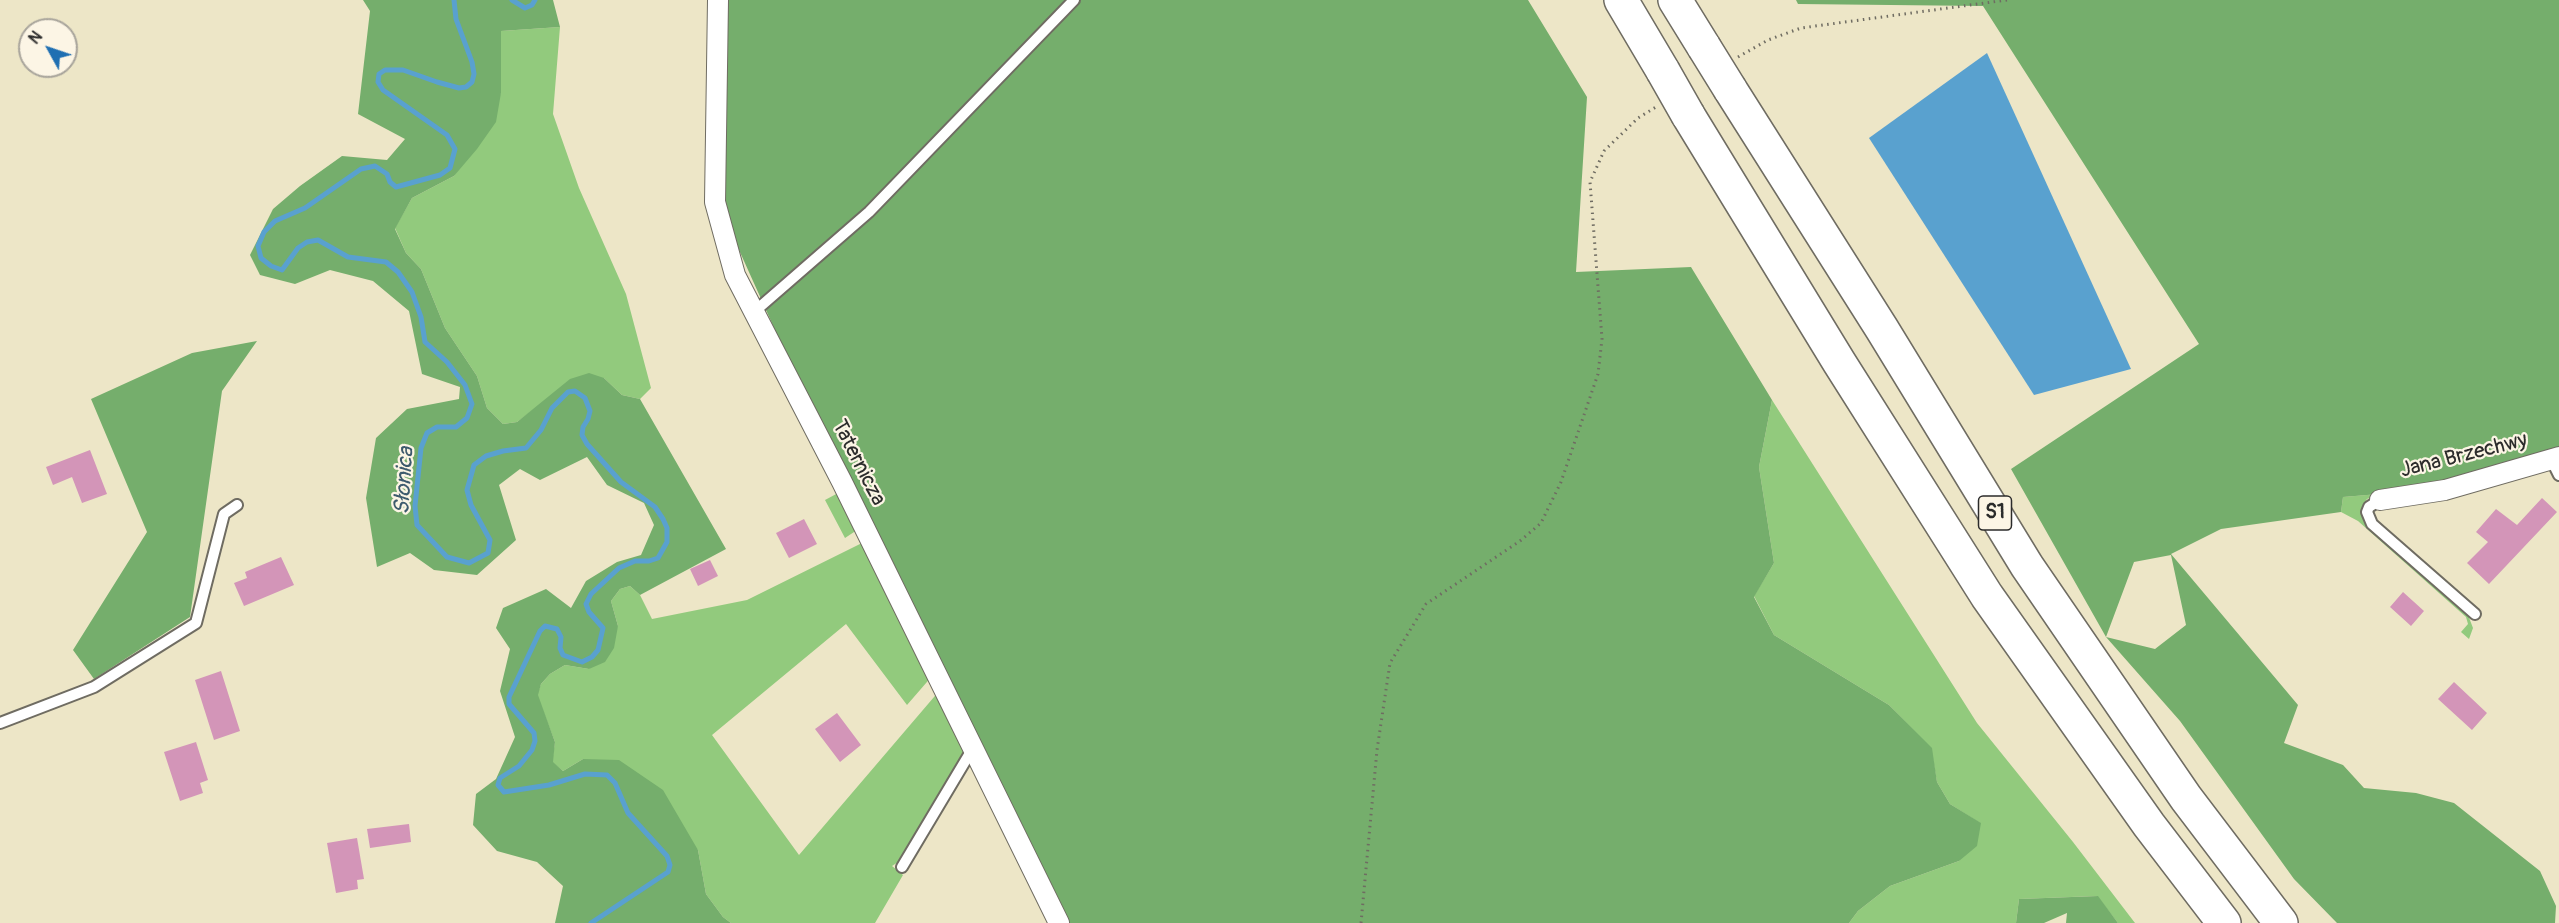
<!DOCTYPE html>
<html>
<head>
<meta charset="utf-8">
<style>
  body { margin:0 }
  #map { position:relative; width:2559px; height:923px; overflow:hidden; background:#ede6c7; font-family:Pangolin,sans-serif }
  canvas { display:block }
  .north { position:absolute; left:18px; top:18px; width:60px; height:60px; box-sizing:border-box; background:#fcf5e5; border:2px solid #a8a49b; border-radius:50%; rotate:310deg; font-size:16px; font-weight:700; line-height:24px; text-align:center; color:#2b2b2b }
  .north::after { content:''; display:block; margin:auto; width:21px; height:27px; background:#1f6fb2; clip-path:polygon(50% 0,100% 100%,50% 72%,0 100%) }
</style>
</head>
<body>
<div id="map">
<canvas width="2559" height="923"></canvas>
<div class="north">N</div>
</div>
<script>
const ctx = document.querySelector('canvas').getContext('2d');
ctx.lineJoin = 'round';
function paint(path, color) {
  ctx.fillStyle = color;
  ctx.fill(path, 'evenodd');
}
function toPath(rows) {
  const path = new Path2D();
  for (const r of rows) {
    path.moveTo(r[0], r[1]);
    for (let i = 2; i < r.length; i += 2) path.lineTo(r[i], r[i + 1]);
  }
  return path;
}
function strokePath(path, color, width, dash) {
  ctx.strokeStyle = color;
  ctx.lineWidth = width;
  ctx.lineCap = dash ? 'butt' : 'round';
  ctx.setLineDash(dash || []);
  ctx.stroke(path);
}
function drawText(font, color, halo, rows, align = 'center') {
  ctx.font = font + ' Pangolin,sans-serif';
  ctx.lineWidth = 4.5;
  ctx.setLineDash([]);
  ctx.textBaseline = 'middle';
  ctx.strokeStyle = halo;
  ctx.fillStyle = color;
  for (const [text, x, y, turn = 0] of rows) {
    ctx.save();
    ctx.translate(x, y);
    ctx.rotate((+turn || 0) * Math.PI / 180);
    ctx.textAlign = isNaN(turn) ? turn : align;
    if (halo) ctx.strokeText(text, 0, 0);
    ctx.fillText(text, 0, 0);
    ctx.restore();
  }
}
const green = toPath([
  [560,27,553,114,579,188,626,294,651,388,640,399,622,395,604,378,541,404,517,422,503,424,487,408,477,376,445,328,421,269,406,253,395,228,412,198,454,176,501,93,501,31],
  [1772,400,1977,723,2073,842,2135,923,2118,923,2097,896,2019,899,2016,923,1849,923,1858,911,1890,886,1959,861,1980,823,1950,804,1937,782,1931,748,1889,705,1774,635,1754,596,1774,563,1759,467],
  [840,492,857,526,854,532,845,538,825,500],
  [2379,494,2367,499,2363,505,2361,512,2364,520,2468,615,2473,628,2469,639,2461,632,2468,624,2466,617,2358,521,2341,512,2343,497],
  [862,543,933,675,907,705,846,624,712,735,799,855,940,690,968,748,901,860,892,866,903,875,875,923,731,923,723,917,706,894,698,850,583,759,563,771,552,762,555,742,537,695,541,684,550,674,565,665,589,669,618,626,611,601,620,589,630,586,640,595,652,619,747,600]
]);
const forest = toPath([
  [363,0,553,0,560,27,501,31,501,93,496,122,477,149,454,176,412,198,395,229,406,253,421,269,445,328,477,376,487,408,503,424,517,422,570,379,589,373,604,378,622,395,640,399,726,549,640,595,630,586,620,589,611,601,618,626,614,648,605,662,589,669,565,665,550,674,541,684,538,695,555,742,553,762,563,771,583,759,619,760,663,790,698,850,706,894,723,917,731,923,555,923,563,886,537,862,497,851,473,825,476,794,496,779,515,737,500,691,510,649,496,628,503,608,546,589,571,608,586,581,617,562,641,555,654,525,644,503,607,485,587,457,540,480,520,469,499,485,516,540,477,575,434,570,410,553,377,567,366,498,376,438,407,409,459,399,460,387,422,374,409,311,373,281,330,270,295,284,260,275,250,255,273,209,300,186,342,156,387,160,405,139,358,114,370,11],
  [721,0,1528,0,1587,97,1576,272,1691,267,1772,400,1759,467,1774,563,1754,597,1774,635,1889,705,1932,748,1937,782,1950,804,1981,823,1977,846,1959,861,1890,886,1858,911,1849,923,1064,923,843,481,717,201],
  [1796,0,2559,0,2559,451,2479,476,2379,494,2343,497,2341,512,2221,529,2171,554,2298,705,2284,743,2343,765,2364,788,2416,793,2454,803,2540,871,2556,906,2555,923,2337,923,2294,879,2180,721,2106,637,2011,469,2199,344,1983,6,1798,4],
  [2171,555,2186,625,2155,649,2106,637,2134,562],
  [257,341,222,391,190,617,94,679,73,650,147,532,91,399,192,353],
  [2098,896,2118,923,2066,923,2067,913,2044,923,2016,923,2019,899]
]);
const water = toPath([
  [1987,53,2131,369,2034,395,1869,138]
]);
const stream = toPath([
  [454,0,456,19,472,62,474,74,472,82,466,87,459,88,437,82,403,70,385,70,379,74,378,82,383,90,447,135,455,149,450,168,440,175,396,187,390,182,387,174,375,166,361,169,305,208,275,221,264,232,258,246,261,258,271,266,282,270,298,248,307,242,318,240,348,257,386,262,398,272,412,292,421,317,425,342,447,362,465,385,472,404,467,418,456,427,437,427,427,433,421,448,415,506,417,525,447,557,469,563,488,553,490,540,471,505,467,490,474,465,486,456,503,451,526,448,541,430,552,408,568,392,575,391,585,398,590,411,588,419,583,427,582,435,587,444,621,482,655,507,663,519,667,528,667,542,658,558,649,561,635,561,619,568,591,594,586,604,589,612,603,628,598,650,592,657,582,662,563,655,560,648,561,637,557,629,545,626,540,631,509,697,509,704,534,733,535,741,532,750,519,766,500,778,498,785,504,792,549,785,585,774,607,775,615,783,628,813,667,856,670,865,668,872,591,923],
  [512,0,525,8,532,5,535,0]
]);
const building = toPath([
  [90,450,107,494,82,503,72,477,53,485,46,467],
  [2542,498,2557,512,2489,584,2467,563,2488,542,2476,532,2496,509,2517,525],
  [804,519,817,544,789,558,776,533],
  [281,557,294,585,244,606,234,583,247,578,245,572],
  [710,560,718,576,698,586,690,569],
  [2403,592,2424,611,2411,626,2390,607],
  [221,671,240,731,214,740,195,680],
  [2454,682,2487,713,2472,730,2438,699],
  [837,713,861,745,840,762,815,729],
  [196,742,208,780,200,783,203,793,180,801,164,752],
  [409,824,411,842,370,848,367,829],
  [357,838,364,879,357,880,358,889,336,893,327,843]
]);
const path = toPath([
  [1738,57,1768,40,1801,28,2007,0],
  [1361,923,1377,750,1390,663,1426,604,1520,541,1541,523,1561,482,1598,374,1602,339,1590,182,1604,151,1638,118,1656,107]
]);
const service = toPath([
  [754,312,869,212,1074,0],
  [2551,459,2559,475],
  [2380,500,2369,507,2367,512,2372,524,2475,614],
  [0,723,94,687,196,623,224,514,237,505],
  [902,867,973,748]
]);
const minor = toPath([
  [718,0,715,202,735,275,842,482,1059,923],
  [2380,500,2445,490,2559,457]
]);
const motorway = toPath([
  [1621,0,1663,71],
  [1675,0,1704,47],
  [1730,89,1882,329,2027,566,2186,798,2281,923],
  [1688,115,1839,362,1987,596,2149,825,2224,923]
]);
const motorwayBridge = toPath([
  [1704,47,1730,89],
  [1663,71,1688,115]
]);
const shields = [
  [1995,513,33]
];
const shieldNames = [
  ["S1",1995,513]
];
const streetNames = [
  ["Jana Brzechwy",2464,456,-14],
  ["Taternicza",858,463,63]
];
const waterNames = [
  ["Słonica",405,481,-86]
];
paint(green, '#92ca7d');
paint(forest, '#75ae6c');
paint(water, '#59a1cf');
strokePath(stream, '#59a1cf', 5);
paint(building, '#d395b8');
strokePath(service, '#6f6c62', 14);
strokePath(minor, '#6f6c62', 22);
strokePath(motorway, '#6f6c62', 36);
strokePath(path, '#6f6c62', 3, [1.5, 4.5]);
strokePath(service, '#fff', 10);
strokePath(minor, '#fff', 20);
strokePath(motorway, '#fff', 33);
strokePath(motorwayBridge, '#6f6c62', 36, []);
strokePath(motorwayBridge, '#fff', 33);
for (const [x, y, w] of shields) {
  const box = new Path2D();
  box.roundRect(x - w / 2, y - 17, w, 34, 4.5);
  ctx.fillStyle = '#fcf5e5';
  ctx.fill(box);
  strokePath(box, '#2b2b2b', 1.5);
}
drawText('bold 20px', '#2b2b2b', null, shieldNames);
drawText('21px', '#2b2b2b', '#fcf5e5', streetNames);
drawText('italic 22px', '#3d5a6d', '#fcf5e5', waterNames);
</script>
</body>
</html>
